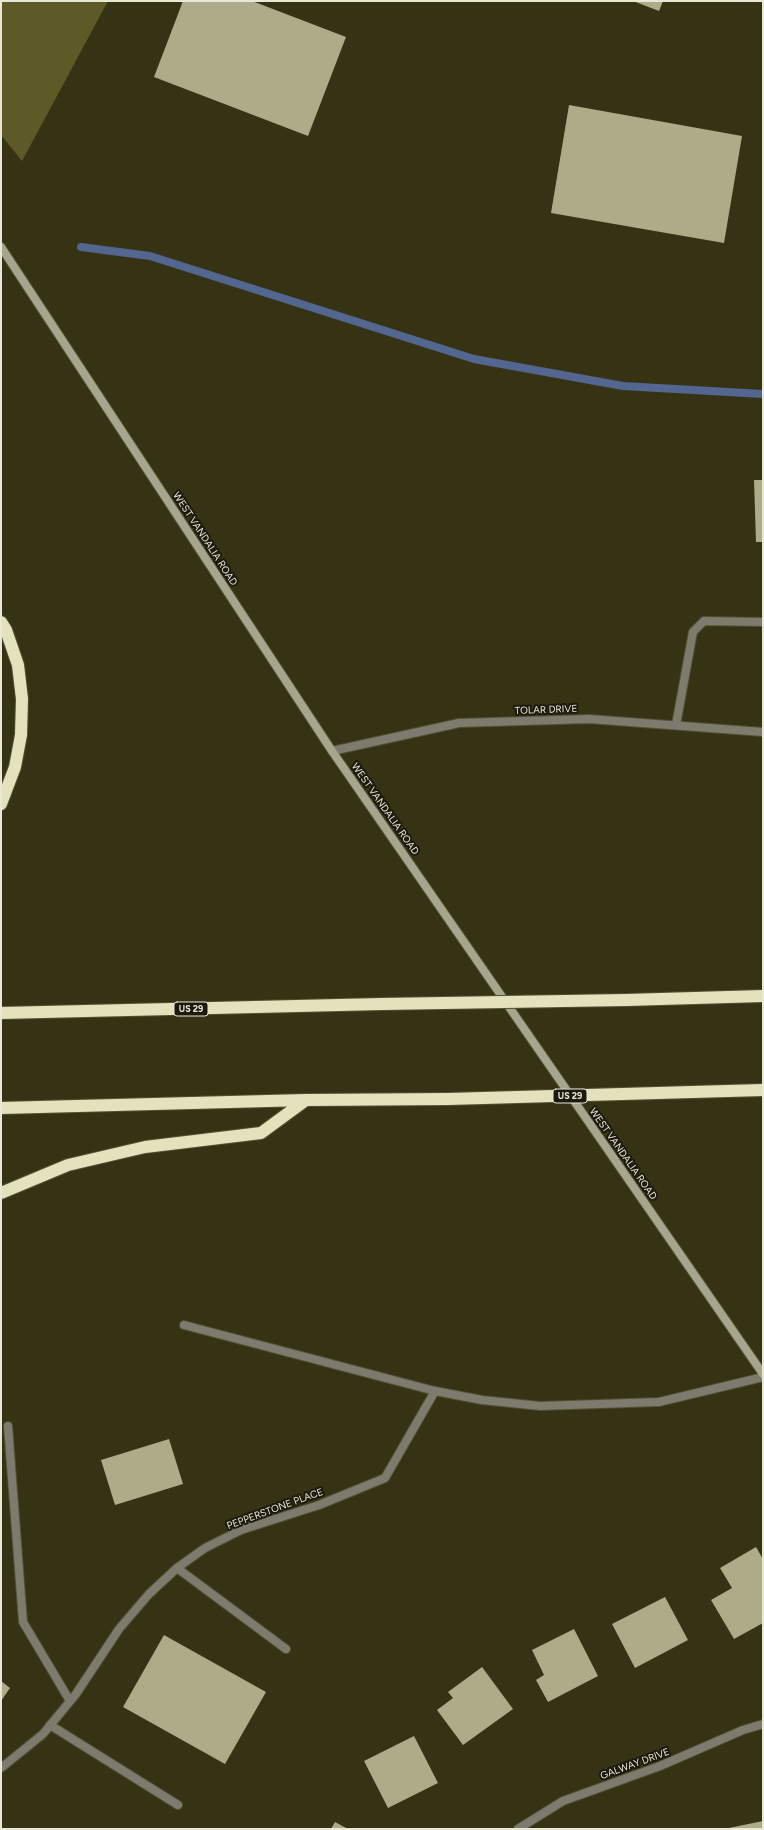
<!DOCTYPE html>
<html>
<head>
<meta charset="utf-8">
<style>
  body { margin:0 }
  #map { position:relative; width:764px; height:1830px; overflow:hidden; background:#363314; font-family:Figtree,sans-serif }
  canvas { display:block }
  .frame { position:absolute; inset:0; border:2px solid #e9e8d6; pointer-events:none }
</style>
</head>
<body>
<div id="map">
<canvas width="764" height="1830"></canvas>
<div class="frame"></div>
</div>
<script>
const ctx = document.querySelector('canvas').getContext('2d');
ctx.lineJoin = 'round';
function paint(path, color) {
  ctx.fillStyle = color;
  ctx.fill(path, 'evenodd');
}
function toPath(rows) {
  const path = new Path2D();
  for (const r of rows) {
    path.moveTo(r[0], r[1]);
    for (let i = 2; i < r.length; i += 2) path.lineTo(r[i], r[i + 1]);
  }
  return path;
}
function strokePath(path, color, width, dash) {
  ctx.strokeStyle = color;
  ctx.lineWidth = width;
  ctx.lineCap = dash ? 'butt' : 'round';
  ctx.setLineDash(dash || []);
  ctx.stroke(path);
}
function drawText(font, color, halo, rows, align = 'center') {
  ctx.font = font + ' Figtree,sans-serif';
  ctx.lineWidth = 4;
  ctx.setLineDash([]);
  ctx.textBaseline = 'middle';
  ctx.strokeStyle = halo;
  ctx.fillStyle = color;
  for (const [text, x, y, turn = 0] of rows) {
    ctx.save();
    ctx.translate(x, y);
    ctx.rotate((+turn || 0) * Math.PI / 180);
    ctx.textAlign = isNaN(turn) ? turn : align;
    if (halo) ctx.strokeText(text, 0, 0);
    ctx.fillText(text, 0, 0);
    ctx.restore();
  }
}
const forest = toPath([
  [1,1,108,1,22,161,1,135]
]);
const stream = toPath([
  [81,247,150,256,474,359,623,386,763,394]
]);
const building = toPath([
  [183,1,252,1,346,37,308,136,154,77],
  [633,1,663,1,659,11],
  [569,105,742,136,724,243,551,213],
  [754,480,763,480,763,542,756,542],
  [169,1439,183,1484,115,1505,101,1460],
  [756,1547,763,1559,763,1623,734,1639,711,1600,732,1588,720,1568],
  [665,1597,688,1640,635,1668,612,1624],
  [574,1629,598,1676,548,1702,536,1680,544,1675,532,1650],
  [164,1635,266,1692,225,1764,123,1707],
  [482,1667,513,1709,463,1745,437,1710,453,1698,448,1692],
  [1,1681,10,1688,1,1701],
  [414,1736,438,1783,388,1808,364,1761],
  [763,1821,763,1829,729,1829,729,1828],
  [335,1822,348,1829,331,1829]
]);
const service = toPath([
  [676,725,693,632,704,621,763,622],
  [8,1426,23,1622,70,1701],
  [177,1568,286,1649],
  [50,1725,178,1805]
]);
const minor = toPath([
  [332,751,459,723,589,719,763,732],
  [184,1325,435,1391,482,1400,540,1406,659,1402,763,1377],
  [1,1768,43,1734,76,1694,119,1629,149,1594,177,1568,205,1548,241,1530,319,1505,385,1478,435,1391],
  [518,1829,563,1801,660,1766,743,1730,763,1724]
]);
const secondary = toPath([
  [1,247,332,751,763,1374]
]);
const motorway = toPath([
  [1,622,6,630,18,665,22,699,21,735,15,767,1,804],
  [626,1000,763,996],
  [1,1013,382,1004],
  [692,1092,763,1090],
  [1,1108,306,1100,448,1099],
  [1,1193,68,1165,145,1147,261,1133,306,1100]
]);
const motorwayBridge = toPath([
  [382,1004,626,1000],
  [448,1099,692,1092]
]);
const shields = [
  [191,1009,34],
  [570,1096,34]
];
const shieldNames = [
  ["US 29",191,1009],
  ["US 29",570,1096]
];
const streetNames = [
  ["WEST VANDALIA ROAD",205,539,57],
  ["TOLAR DRIVE",546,710,-2],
  ["WEST VANDALIA ROAD",385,809,55],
  ["WEST VANDALIA ROAD",623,1154,55],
  ["PEPPERSTONE PLACE",275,1509,-20],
  ["GALWAY DRIVE",635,1764,-20]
];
paint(forest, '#5e5a28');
strokePath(stream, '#52668f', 8);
paint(building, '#adab88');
strokePath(service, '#535033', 10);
strokePath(minor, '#535033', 10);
strokePath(secondary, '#535033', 10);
strokePath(motorway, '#535033', 14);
strokePath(service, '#7c7b6d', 8);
strokePath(minor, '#7c7b6d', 8);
strokePath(secondary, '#a6a58e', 8);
strokePath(motorway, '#e4e2bd', 12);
strokePath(motorwayBridge, '#535033', 14, []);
strokePath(motorwayBridge, '#e4e2bd', 12);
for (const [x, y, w] of shields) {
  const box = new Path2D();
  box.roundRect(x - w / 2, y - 7, w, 14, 3);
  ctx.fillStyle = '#1b1a0d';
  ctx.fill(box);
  strokePath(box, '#e9e8d6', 1);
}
drawText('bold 9px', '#e9e8d6', null, shieldNames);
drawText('10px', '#e9e8d6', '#1b1a0d', streetNames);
</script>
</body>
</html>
